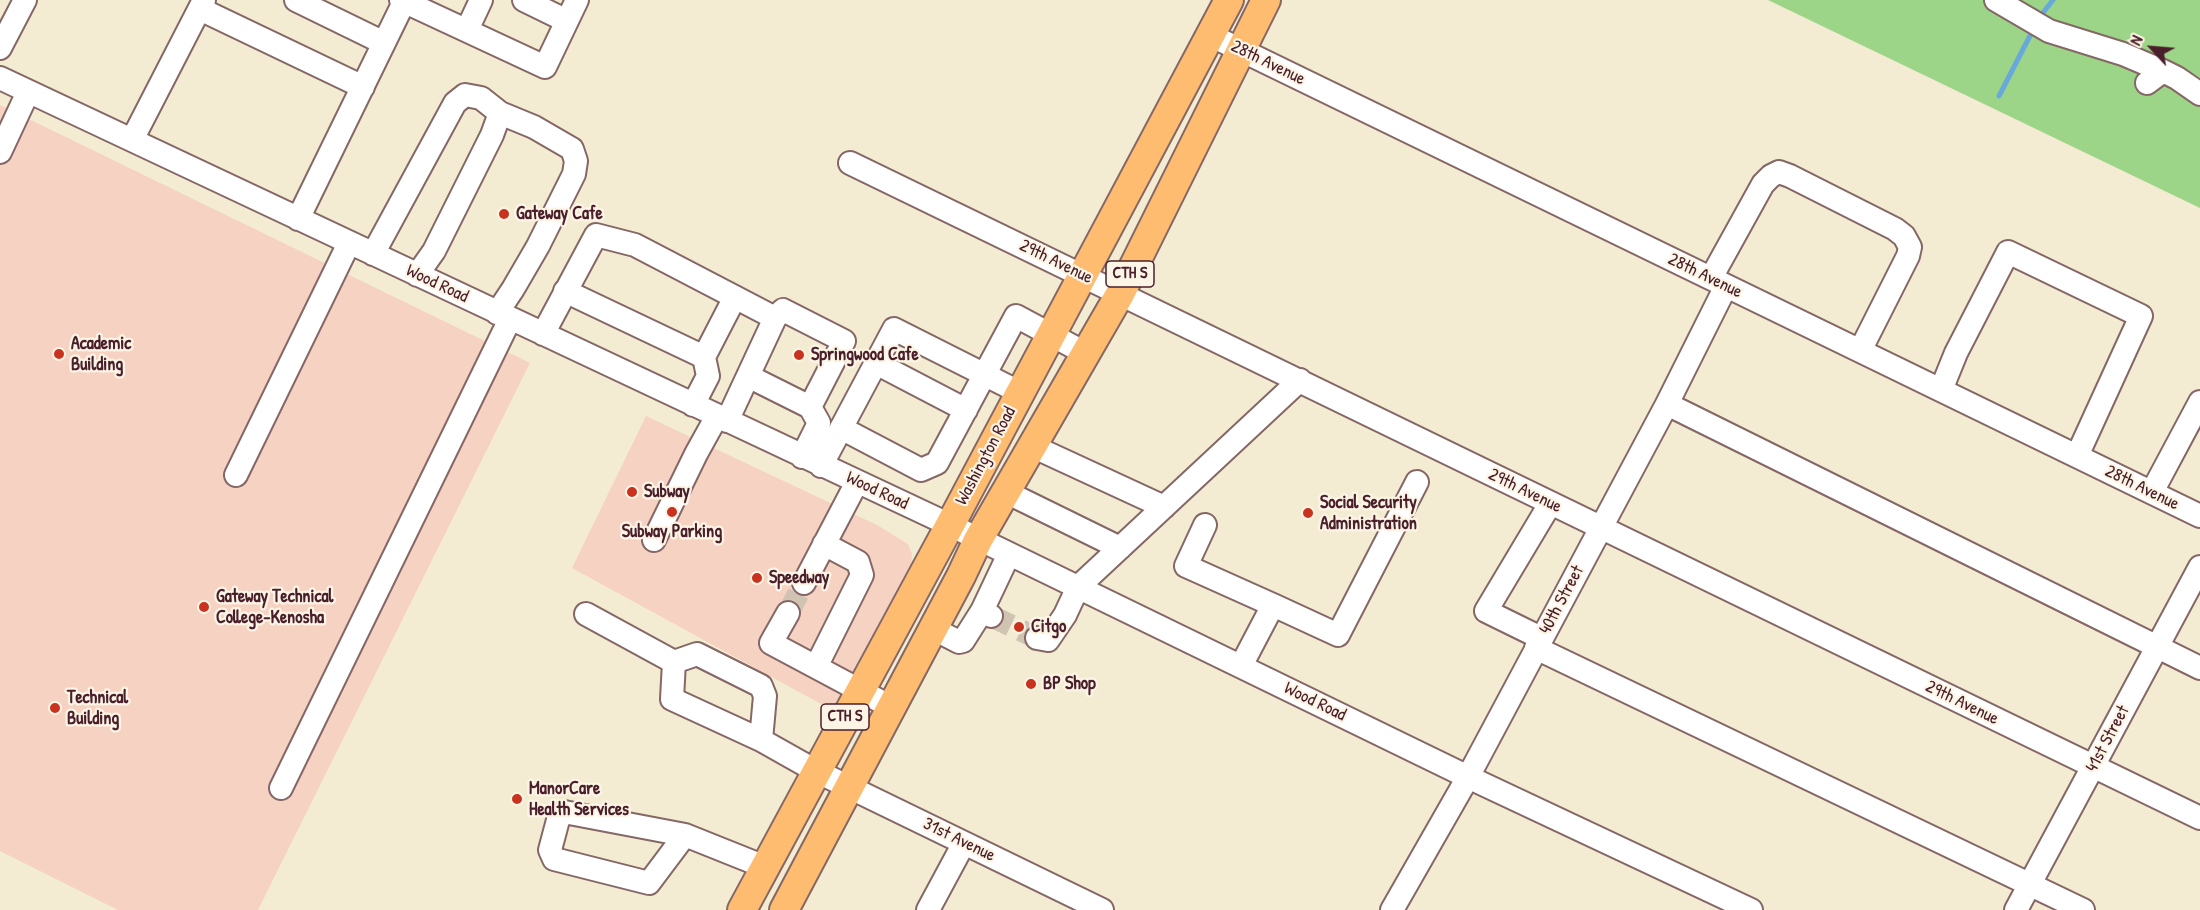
<!DOCTYPE html>
<html>
<head>
<meta charset="utf-8">
<style>
  body { margin:0 }
  #map { position:relative; width:2200px; height:910px; overflow:hidden; background:#f3ecd3; font-family:"Patrick Hand",sans-serif }
  canvas { display:block }
  .north { position:absolute; left:2122px; top:18px; width:60px; height:60px; -webkit-text-stroke:4px #fcf5e5; paint-order:stroke; rotate:296deg; font-size:16px; font-weight:700; line-height:24px; text-align:center; color:#4a1f2b }
  .north::after { content:''; display:block; margin:auto; width:21px; height:27px; background:#4a1f2b; clip-path:polygon(50% 0,100% 100%,50% 72%,0 100%) }
</style>
</head>
<body>
<div id="map">
<canvas width="2200" height="910"></canvas>
<div class="north">N</div>
</div>
<script>
const ctx = document.querySelector('canvas').getContext('2d');
ctx.lineJoin = 'round';
function paint(path, color) {
  ctx.fillStyle = color;
  ctx.fill(path, 'evenodd');
}
function toPath(rows) {
  const path = new Path2D();
  for (const r of rows) {
    path.moveTo(r[0], r[1]);
    for (let i = 2; i < r.length; i += 2) path.lineTo(r[i], r[i + 1]);
  }
  return path;
}
function strokePath(path, color, width, dash) {
  ctx.strokeStyle = color;
  ctx.lineWidth = width;
  ctx.lineCap = dash ? 'butt' : 'round';
  ctx.setLineDash(dash || []);
  ctx.stroke(path);
}
function drawText(font, color, halo, rows, align = 'center') {
  ctx.font = font + ' "Patrick Hand",sans-serif';
  ctx.lineWidth = 4.5;
  ctx.setLineDash([]);
  ctx.textBaseline = 'middle';
  ctx.strokeStyle = halo;
  ctx.fillStyle = color;
  for (const [text, x, y, turn = 0] of rows) {
    ctx.save();
    ctx.translate(x, y);
    ctx.rotate((+turn || 0) * Math.PI / 180);
    ctx.textAlign = isNaN(turn) ? turn : align;
    if (halo) ctx.strokeText(text, 0, 0);
    ctx.fillText(text, 0, 0);
    ctx.restore();
  }
}
const built = toPath([
  [0,105,530,363,258,910,118,910,0,851],
  [646,416,877,525,908,544,912,554,911,564,832,710,572,568]
]);
const green = toPath([
  [1768,0,2200,0,2200,208]
]);
const stream = toPath([
  [2038,19,2053,0],
  [1999,96,2034,28]
]);
const minorTunnel = toPath([
  [788,613,804,583],
  [991,616,1037,638]
]);
const minor = toPath([
  [296,0,384,43],
  [401,0,545,67,577,0],
  [524,0,567,21],
  [1996,0,2049,31,2123,54,2163,71],
  [200,9,363,87],
  [467,30,481,0],
  [1210,35,2200,516],
  [0,48,25,0],
  [0,78,950,525,1468,777,1751,910],
  [2147,83,2163,71,2177,78,2200,94],
  [132,140,204,0],
  [0,152,28,92],
  [850,163,2200,818],
  [298,219,404,2],
  [373,254,455,103,465,95,481,98,500,113,534,127,572,149,576,161,574,174,538,246,513,289,497,313],
  [417,275,434,251,492,135,500,113],
  [1711,278,1763,184,1771,176,1779,172,1790,176,1895,229,1904,236,1910,247,1908,256,1860,351],
  [565,291,704,357],
  [543,334,596,235,635,245,775,318,727,421],
  [876,363,966,410],
  [748,376,810,407,844,341,783,310,775,318],
  [1941,390,1956,353,2008,252,2141,316,2077,456],
  [1667,404,2200,668],
  [693,405,708,376,704,357,735,297],
  [841,428,921,470,937,463,1016,316,1085,353],
  [1032,446,1164,507],
  [802,457,819,423,810,407],
  [821,466,894,329,1019,392],
  [236,475,349,243],
  [1006,492,1120,548],
  [2152,492,2200,402],
  [1205,525,1186,566,1273,605],
  [654,540,696,454,717,416],
  [804,583,857,482],
  [982,611,1009,554],
  [788,613,771,643,891,707],
  [586,614,674,662],
  [932,628,959,642,963,641,982,611,991,616],
  [1037,638,1048,640,1065,615,1078,587,1300,380],
  [1541,638,1486,611,1550,504],
  [1536,648,2083,910],
  [1241,666,1273,605,1338,635,1417,482],
  [816,667,862,575,858,562,824,544],
  [761,740,765,696,761,686,697,654,674,662,672,699,761,740,816,771,1102,910],
  [281,788,510,319],
  [685,835,649,883,554,859,550,850,558,820,564,812,685,835,765,867],
  [928,910,964,843],
  [1392,910,1468,777,1667,404,1726,286],
  [2016,910,2200,567]
]);
const major = toPath([
  [742,910,950,525,1229,0],
  [784,910,961,576,978,540,1120,294,1266,0]
]);
const markers = [
  [504,214,6,"#c8321e"],
  [59,354,6,"#c8321e"],
  [799,355,6,"#c8321e"],
  [632,492,6,"#c8321e"],
  [672,512,6,"#c8321e"],
  [1308,513,6,"#c8321e"],
  [757,578,6,"#c8321e"],
  [204,607,6,"#c8321e"],
  [1019,627,6,"#c8321e"],
  [1031,684,6,"#c8321e"],
  [55,708,6,"#c8321e"],
  [517,799,6,"#c8321e"]
];
const shields = [
  [1130,274,48],
  [845,717,48]
];
const shieldNames = [
  ["CTH S",1130,274],
  ["CTH S",845,717]
];
const streetNames = [
  ["28th Avenue",1268,63,26],
  ["29th Avenue",1056,262,26],
  ["28th Avenue",1705,276,26],
  ["Wood Road",437,284,25],
  ["Washington Road",986,456,-62],
  ["28th Avenue",2142,488,26],
  ["Wood Road",877,491,25],
  ["29th Avenue",1525,491,26],
  ["40th Street",1562,600,-62],
  ["Wood Road",1315,702,26],
  ["29th Avenue",1962,703,26],
  ["41st Street",2108,739,-62],
  ["31st Avenue",959,840,26]
];
const poiNames = [
  ["Gateway Cafe",516,214],
  ["Academic",71,344],
  ["Building",71,365],
  ["Springwood Cafe",811,355],
  ["Subway",644,492],
  ["Social Security",1320,503],
  ["Administration",1320,524],
  ["Subway Parking",672,532,"center"],
  ["Speedway",769,578],
  ["Gateway Technical",216,597],
  ["College-Kenosha",216,618],
  ["Citgo",1031,627],
  ["BP Shop",1043,684],
  ["Technical",67,698],
  ["Building",67,719],
  ["ManorCare",529,789],
  ["Health Services",529,810]
];
paint(built, '#f6d2c3');
paint(green, '#9cd587');
strokePath(stream, '#67a9db', 5);
strokePath(minorTunnel, '#d1c3b1', 22, [22, 11]);
strokePath(minor, '#856766', 26);
strokePath(major, '#856766', 32);
strokePath(minor, '#fff', 22);
strokePath(major, '#febc70', 28);
for (const [x, y, r, color] of markers) {
  const dot = new Path2D();
  dot.arc(x, y, r, 0, 2 * Math.PI);
  ctx.fillStyle = color;
  ctx.fill(dot);
  strokePath(dot, '#fcf5e5', 2);
}
for (const [x, y, w] of shields) {
  const box = new Path2D();
  box.roundRect(x - w / 2, y - 13, w, 26, 4.5);
  ctx.fillStyle = '#fcf5e5';
  ctx.fill(box);
  strokePath(box, '#4a1f2b', 1.5);
}
drawText('bold 16px', '#4a1f2b', null, shieldNames);
drawText('18px', '#4a1f2b', '#fcf5e5', streetNames);
drawText('bold 18px', '#4a1f2b', '#fcf5e5', poiNames, 'left');
</script>
</body>
</html>
